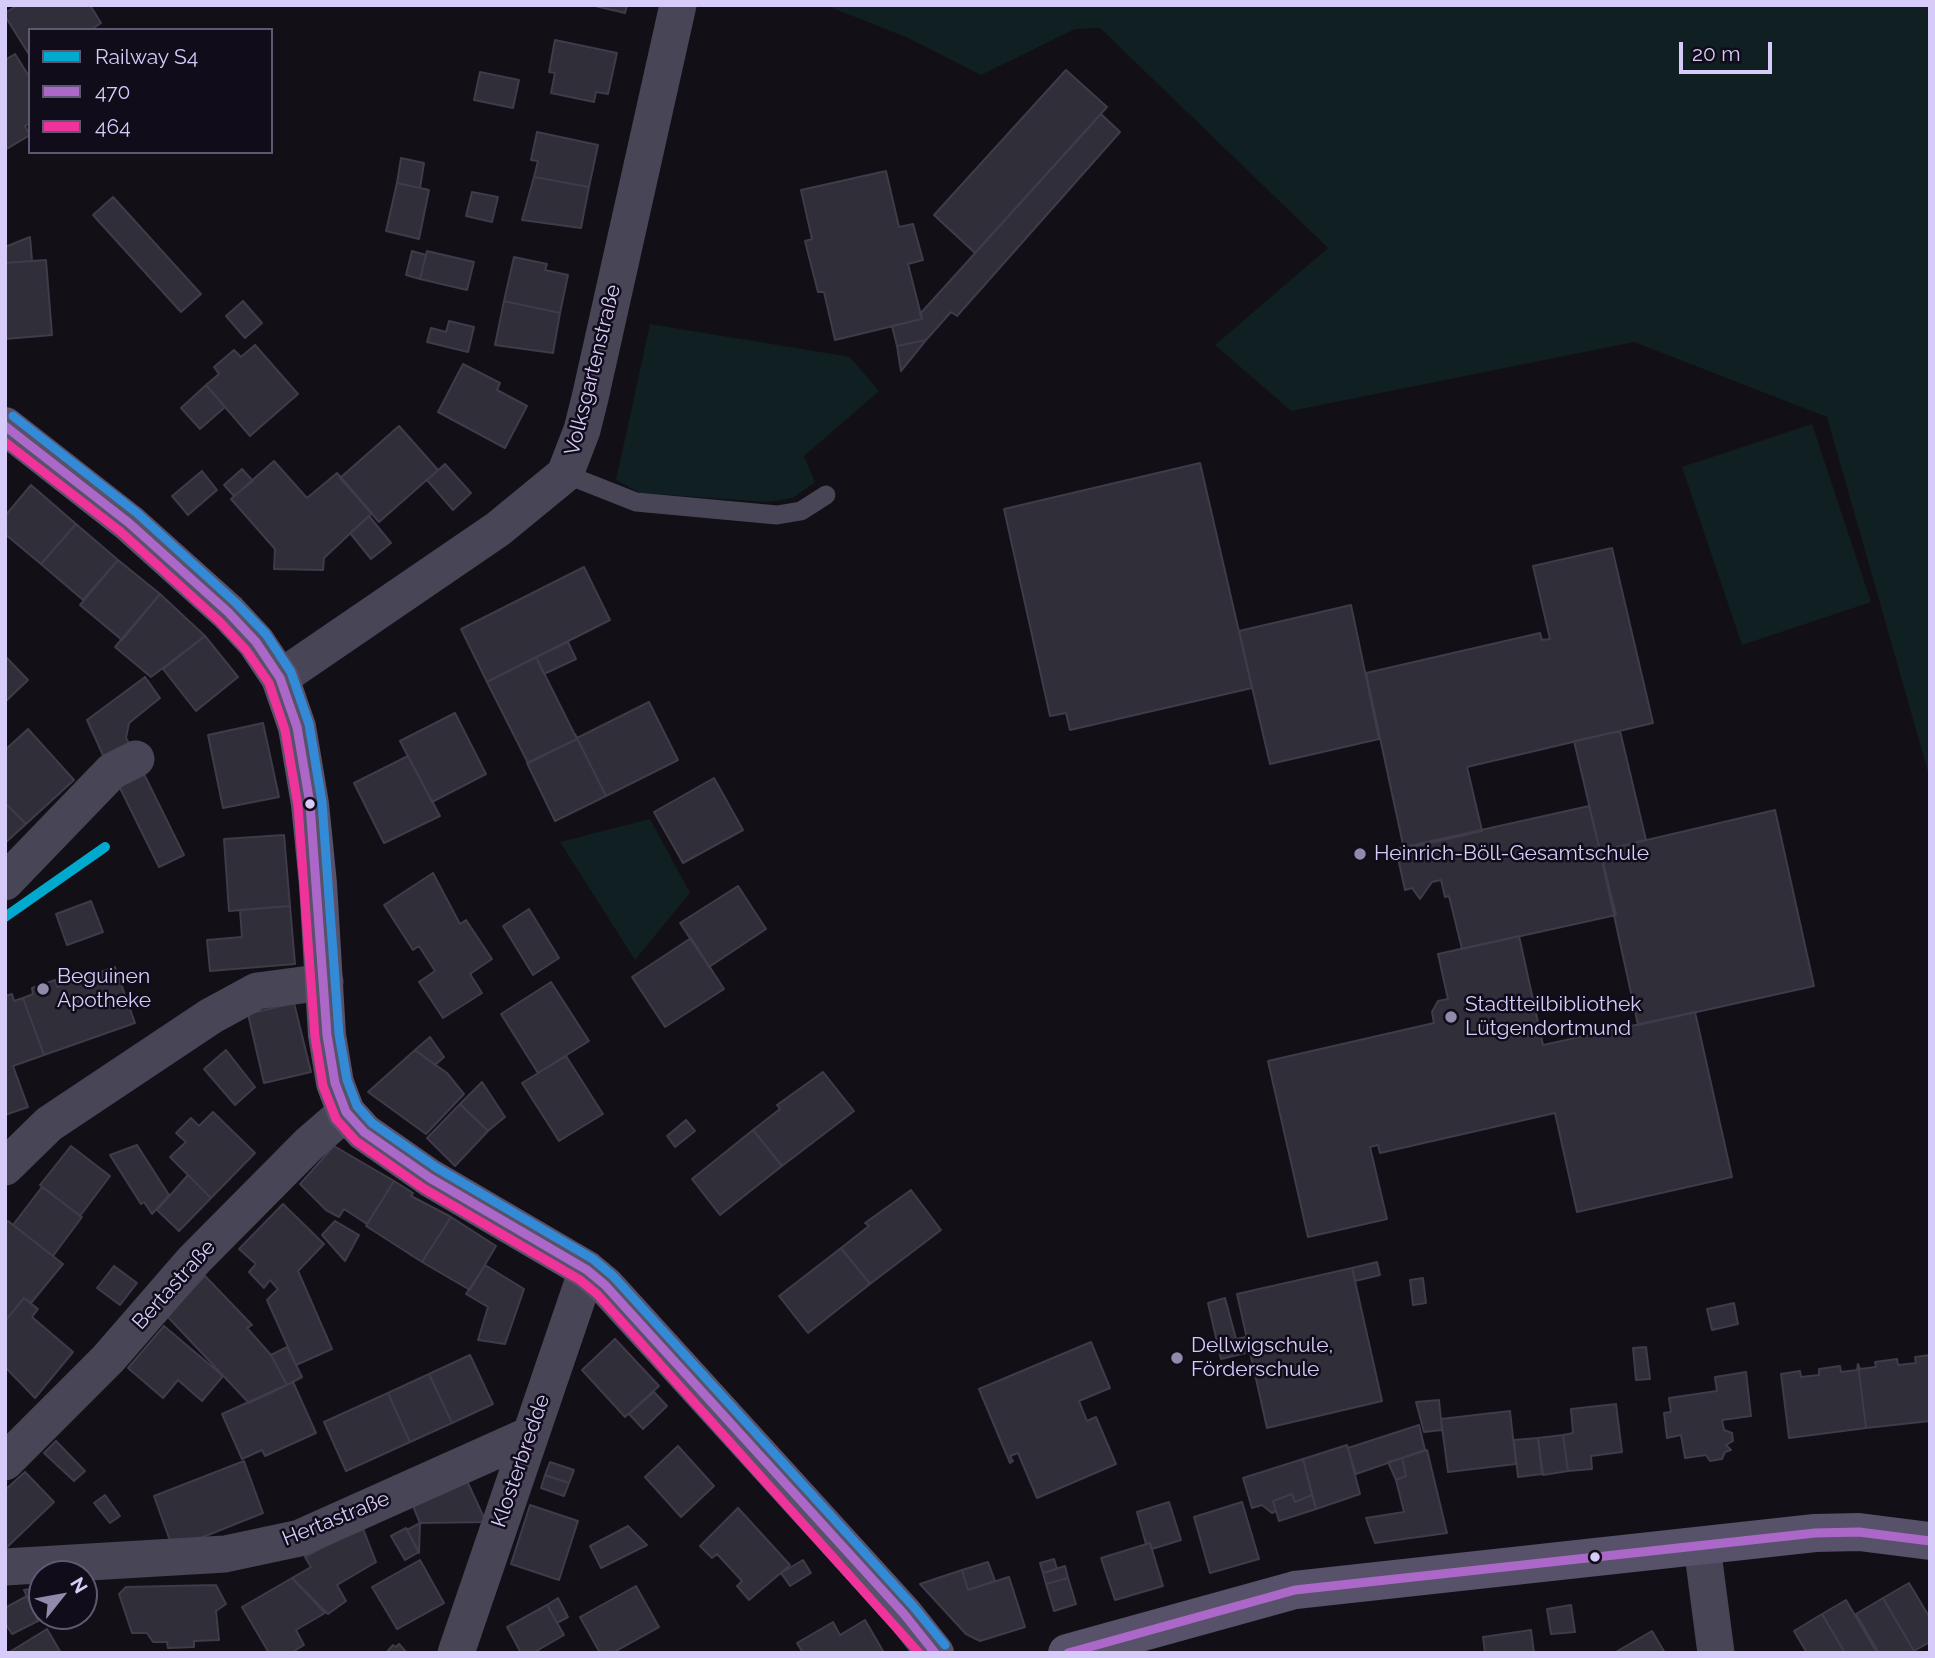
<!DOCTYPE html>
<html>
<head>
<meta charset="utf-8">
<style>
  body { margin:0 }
  #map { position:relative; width:1935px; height:1658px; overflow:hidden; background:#121016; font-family:Raleway,sans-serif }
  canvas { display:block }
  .frame { position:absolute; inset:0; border:7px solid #d7cbf9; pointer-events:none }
  .legend { position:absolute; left:28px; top:28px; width:245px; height:126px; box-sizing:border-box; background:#110c1a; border:2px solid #605873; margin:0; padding:9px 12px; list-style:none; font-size:21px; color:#d7cbf9 }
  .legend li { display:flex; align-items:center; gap:14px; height:35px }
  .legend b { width:35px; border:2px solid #605873 }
  .north { position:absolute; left:28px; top:1560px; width:70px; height:70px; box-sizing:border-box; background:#110c1a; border:2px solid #605873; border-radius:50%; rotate:59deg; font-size:19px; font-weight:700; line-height:28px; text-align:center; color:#d7cbf9 }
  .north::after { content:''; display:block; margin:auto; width:24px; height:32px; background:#928aaa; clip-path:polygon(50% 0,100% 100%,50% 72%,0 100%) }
  .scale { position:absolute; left:1679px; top:42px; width:93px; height:32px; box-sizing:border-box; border:4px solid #d7cbf9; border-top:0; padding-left:9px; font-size:21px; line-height:24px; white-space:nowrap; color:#d7cbf9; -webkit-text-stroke:5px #110c1a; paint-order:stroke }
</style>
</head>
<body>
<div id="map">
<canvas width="1935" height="1658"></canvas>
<div class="frame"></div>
<ul class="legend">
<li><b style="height:9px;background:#00a9ce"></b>Railway S4</li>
<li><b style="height:9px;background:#ac68c9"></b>470</li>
<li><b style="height:9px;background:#ef339a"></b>464</li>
</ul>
<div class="north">N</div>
<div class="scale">20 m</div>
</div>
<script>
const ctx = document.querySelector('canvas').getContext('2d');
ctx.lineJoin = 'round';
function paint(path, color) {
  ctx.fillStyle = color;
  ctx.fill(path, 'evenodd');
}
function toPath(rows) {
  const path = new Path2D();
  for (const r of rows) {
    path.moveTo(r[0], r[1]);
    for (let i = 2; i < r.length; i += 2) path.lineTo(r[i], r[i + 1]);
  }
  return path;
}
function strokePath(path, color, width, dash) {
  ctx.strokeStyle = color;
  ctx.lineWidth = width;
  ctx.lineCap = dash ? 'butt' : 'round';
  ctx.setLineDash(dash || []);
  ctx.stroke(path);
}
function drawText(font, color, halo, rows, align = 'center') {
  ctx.font = font + ' Raleway,sans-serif';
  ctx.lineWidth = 5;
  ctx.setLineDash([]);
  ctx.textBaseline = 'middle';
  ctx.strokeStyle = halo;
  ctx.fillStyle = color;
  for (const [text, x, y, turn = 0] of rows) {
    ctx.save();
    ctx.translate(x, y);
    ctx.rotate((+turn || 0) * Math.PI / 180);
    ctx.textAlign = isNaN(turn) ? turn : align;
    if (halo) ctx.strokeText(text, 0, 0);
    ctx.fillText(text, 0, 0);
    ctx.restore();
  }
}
const green = toPath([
  [825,5,1930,5,1930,779,1827,417,1634,342,1291,411,1215,345,1328,248,1100,28,1075,29,981,75,908,38],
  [650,324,850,357,879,391,804,456,815,482,793,498,767,502,640,493,616,480],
  [1812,424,1871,602,1742,645,1682,467],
  [650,819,690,893,635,960,560,842]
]);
const building = toPath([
  [18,5,90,5,101,23,91,30,30,30,30,56,5,16,5,13,18,5],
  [591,5,627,5,625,13,591,5],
  [555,40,617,53,608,94,596,92,594,102,551,93,555,73,549,72,555,40],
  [15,54,30,78,30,123,25,126,30,135,5,150,5,60,15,54],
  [1066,70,1107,107,975,253,934,215,1066,70],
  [480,72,519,80,513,108,474,100,480,72],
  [1101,114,1120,132,957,316,951,312,926,340,897,346,892,326,922,319,920,314,1101,114],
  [537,132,598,145,589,187,534,177,538,161,531,160,537,132],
  [401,158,424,163,420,188,397,183,401,158],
  [886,171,899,227,913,224,923,260,908,264,922,319,835,340,824,292,818,292,805,241,812,239,801,190,886,171],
  [534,177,589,187,581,228,522,220,534,177],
  [397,183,429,190,419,239,386,231,397,183],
  [472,192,498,197,492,222,466,216,472,192],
  [113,197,201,294,181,312,93,215,113,197],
  [30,237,32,261,5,263,5,247,30,237],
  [412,251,426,255,420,279,406,275,412,251],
  [427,251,474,262,467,290,420,279,427,251],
  [514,257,547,264,545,270,568,275,560,313,504,301,514,257],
  [46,260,52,335,5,339,5,263,46,260],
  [243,301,262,323,245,338,226,316,243,301],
  [504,301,560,313,553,353,495,345,504,301],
  [449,321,474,327,468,352,427,342,431,328,446,332,449,321],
  [926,340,901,371,897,346,926,340],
  [255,345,298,394,250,436,206,385,219,374,214,367,234,350,241,357,255,345],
  [463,364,500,383,497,390,527,406,505,448,438,412,463,364],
  [206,385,225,407,200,429,181,408,206,385],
  [399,426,438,470,379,522,340,478,399,426],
  [274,461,307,498,337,473,372,513,324,558,323,570,274,569,275,549,231,499,274,461],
  [1200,463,1252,688,1070,730,1066,713,1050,716,1004,509,1200,463],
  [445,464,471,493,453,510,427,480,445,464],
  [242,469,253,481,234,496,224,485,242,469],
  [202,471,217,490,188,515,172,496,202,471],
  [31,485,76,524,41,564,5,534,5,516,31,485],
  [369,516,391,543,371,559,350,533,369,516],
  [76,524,118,560,83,600,41,564,76,524],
  [1612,548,1653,723,1467,767,1482,831,1404,849,1366,673,1540,633,1542,640,1550,639,1533,566,1612,548],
  [118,560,160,594,122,640,80,605,118,560],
  [584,567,610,620,487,682,461,629,584,567],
  [160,594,205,636,151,677,115,647,160,594],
  [1351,605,1379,739,1270,764,1239,631,1351,605],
  [205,636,238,677,196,711,163,669,205,636],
  [568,642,576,659,544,674,536,657,568,642],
  [5,656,28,680,5,702,5,656],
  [536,657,577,739,528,763,487,682,536,657],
  [145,677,160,698,129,723,126,738,133,750,107,764,87,720,145,677],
  [649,702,678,760,606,796,577,738,649,702],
  [455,713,486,774,432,802,400,741,455,713],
  [263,723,279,797,223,808,208,735,263,723],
  [28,729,74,780,26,824,5,803,5,750,28,729],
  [1620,731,1646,840,1600,851,1574,741,1620,731],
  [575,734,606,796,555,821,527,763,577,739,575,734],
  [408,756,440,816,384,843,354,783,408,756],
  [141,768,184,855,159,867,116,780,141,768],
  [714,778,743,830,683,863,654,812,714,778],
  [5,803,26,824,5,843,5,803],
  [1589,806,1616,915,1462,949,1449,896,1445,897,1441,880,1432,882,1420,899,1412,888,1405,890,1396,849,1589,806],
  [1775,810,1814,986,1638,1025,1600,851,1775,810],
  [284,835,290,906,229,911,224,839,284,835],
  [433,873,460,924,466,920,492,959,470,974,482,993,443,1018,419,982,435,971,419,946,413,950,384,905,433,873],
  [738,886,766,929,709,967,680,923,738,886],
  [91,901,103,932,67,945,56,914,91,901],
  [290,906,295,964,210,971,207,940,242,937,240,910,290,906],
  [529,909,559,958,533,975,503,926,529,909],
  [1519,936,1543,1045,1695,1012,1732,1177,1577,1212,1555,1113,1380,1153,1378,1145,1370,1147,1387,1219,1308,1237,1268,1061,1434,1023,1432,1012,1438,1001,1448,999,1438,954,1519,936],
  [691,938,724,989,665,1027,632,977,691,938],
  [115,967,135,1023,44,1055,23,998,33,994,32,988,55,980,57,987,115,967],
  [551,982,589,1041,538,1073,501,1014,551,982],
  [12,994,14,1001,23,998,44,1055,13,1066,28,1107,5,1115,5,996,12,994],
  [294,1003,311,1072,264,1083,248,1014,294,1003],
  [430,1037,444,1057,435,1065,415,1050,430,1037],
  [226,1050,255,1087,235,1105,204,1069,226,1050],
  [415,1050,447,1073,464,1094,426,1134,368,1092,415,1050],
  [566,1056,603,1114,559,1141,522,1083,566,1056],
  [823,1072,854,1111,782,1166,753,1130,780,1109,777,1105,823,1072],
  [482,1082,505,1117,488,1131,460,1104,482,1082],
  [460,1104,488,1131,455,1166,427,1138,460,1104],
  [213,1112,255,1153,211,1198,170,1157,186,1142,176,1133,191,1118,199,1126,213,1112],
  [686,1120,695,1131,675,1147,667,1136,686,1120],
  [753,1130,782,1166,720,1215,692,1179,753,1130],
  [137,1145,169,1195,152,1214,144,1202,141,1204,110,1155,137,1145],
  [71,1146,110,1176,80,1216,40,1185,71,1146],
  [334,1146,394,1181,367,1224,344,1209,339,1217,326,1210,300,1184,334,1146],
  [188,1175,211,1198,179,1231,157,1210,188,1175],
  [394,1181,413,1193,411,1196,451,1217,422,1262,366,1226,394,1181],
  [42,1187,82,1217,53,1256,13,1225,42,1187],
  [911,1190,941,1230,870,1284,841,1248,869,1226,865,1223,911,1190],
  [283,1204,324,1244,298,1271,332,1349,296,1365,267,1300,278,1289,270,1280,264,1288,249,1272,256,1264,239,1249,283,1204],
  [451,1217,496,1246,470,1290,422,1262,451,1217],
  [8,1221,63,1264,31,1303,24,1298,5,1321,5,1224,8,1221],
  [335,1221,359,1235,345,1261,322,1235,335,1221],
  [841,1248,870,1284,808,1333,779,1296,841,1248],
  [1377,1262,1380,1275,1355,1281,1352,1268,1377,1262],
  [485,1265,524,1289,505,1344,478,1340,488,1307,466,1294,485,1265],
  [114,1266,137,1283,120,1305,97,1288,114,1266],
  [1352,1268,1382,1401,1267,1428,1237,1294,1352,1268],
  [205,1276,252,1325,247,1328,271,1355,287,1385,249,1403,167,1316,205,1276],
  [1423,1278,1426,1303,1413,1305,1410,1280,1423,1278],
  [24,1298,38,1309,32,1317,73,1352,35,1398,5,1367,5,1321,24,1298],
  [1225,1298,1236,1339,1246,1337,1250,1352,1221,1359,1208,1303,1225,1298],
  [1734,1303,1738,1324,1712,1330,1707,1309,1734,1303],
  [164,1326,223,1376,202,1401,178,1380,163,1398,128,1368,164,1326],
  [615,1339,659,1386,625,1417,582,1370,615,1339],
  [1091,1342,1110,1388,1079,1401,1087,1421,1096,1417,1116,1464,1037,1498,1018,1453,1010,1456,1013,1461,1010,1463,979,1389,1091,1342],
  [287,1347,302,1377,287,1385,271,1355,287,1347],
  [1646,1347,1650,1379,1636,1380,1633,1348,1646,1347],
  [470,1355,493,1404,452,1423,429,1374,470,1355],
  [1930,1355,1930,1421,1866,1428,1858,1364,1860,1369,1876,1367,1875,1362,1897,1359,1898,1365,1916,1363,1915,1357,1930,1355],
  [1858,1364,1866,1428,1789,1438,1781,1374,1800,1371,1801,1377,1819,1375,1819,1369,1840,1366,1841,1372,1857,1370,1858,1364],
  [1746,1372,1751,1416,1722,1420,1724,1430,1732,1433,1733,1441,1726,1445,1731,1450,1725,1452,1722,1459,1710,1461,1706,1455,1685,1458,1681,1435,1667,1438,1664,1413,1671,1412,1669,1398,1717,1391,1715,1377,1746,1372],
  [429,1374,452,1423,410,1442,388,1393,429,1374],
  [293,1382,316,1433,265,1456,262,1450,242,1459,222,1414,293,1382],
  [654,1392,667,1406,643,1429,629,1414,654,1392],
  [388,1393,410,1442,346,1471,324,1422,388,1393],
  [1439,1400,1442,1430,1424,1432,1416,1402,1439,1400],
  [1616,1404,1622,1452,1591,1456,1592,1469,1568,1471,1563,1435,1573,1433,1571,1409,1616,1404],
  [1510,1411,1516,1464,1448,1472,1441,1419,1510,1411],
  [1419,1425,1425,1450,1356,1474,1348,1448,1419,1425],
  [1563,1435,1568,1471,1543,1475,1538,1438,1563,1435],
  [1538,1438,1542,1474,1518,1477,1514,1440,1538,1438],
  [56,1441,85,1471,74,1481,44,1453,56,1441],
  [1347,1445,1360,1494,1316,1509,1303,1459,1347,1445],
  [678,1446,714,1486,681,1517,645,1477,678,1446],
  [1427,1450,1447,1533,1375,1543,1366,1518,1404,1512,1396,1480,1406,1476,1402,1458,1427,1450],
  [1402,1458,1406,1476,1396,1480,1388,1462,1402,1458],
  [1303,1459,1312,1495,1295,1502,1292,1494,1273,1501,1276,1511,1272,1513,1262,1505,1252,1508,1243,1478,1303,1459],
  [244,1461,263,1513,173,1549,154,1496,244,1461],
  [550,1462,574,1470,569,1483,545,1475,550,1462],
  [25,1472,54,1502,5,1549,5,1490,25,1472],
  [545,1475,569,1483,564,1496,541,1488,545,1475],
  [467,1481,486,1522,420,1523,413,1506,467,1481],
  [1292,1494,1295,1502,1312,1495,1316,1509,1279,1521,1273,1501,1292,1494],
  [105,1495,120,1516,110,1523,94,1503,105,1495],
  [1169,1502,1181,1540,1152,1549,1150,1543,1146,1544,1137,1512,1169,1502],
  [1242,1502,1259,1559,1210,1573,1194,1517,1242,1502],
  [530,1505,578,1521,559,1580,511,1564,530,1505],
  [738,1508,790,1565,749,1600,737,1586,742,1581,717,1554,712,1558,700,1546,738,1508],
  [420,1523,419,1553,407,1530,420,1523],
  [362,1526,376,1562,337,1585,346,1601,328,1614,292,1578,311,1567,305,1557,362,1526],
  [628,1526,647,1545,601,1568,590,1546,628,1526],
  [406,1528,419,1552,405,1560,391,1536,406,1528],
  [1150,1543,1163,1586,1115,1600,1101,1558,1150,1543],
  [1054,1559,1057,1569,1043,1573,1040,1563,1054,1559],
  [420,1560,444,1603,397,1629,372,1587,420,1560],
  [803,1560,811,1573,790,1586,781,1573,803,1560],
  [988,1562,995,1581,968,1590,962,1570,988,1562],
  [1065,1566,1068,1578,1046,1584,1043,1573,1065,1566],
  [962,1570,968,1590,1009,1577,1025,1627,980,1641,966,1634,920,1584,962,1570],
  [292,1578,325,1613,296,1630,304,1645,291,1653,269,1653,242,1607,292,1578],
  [1068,1578,1076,1604,1054,1611,1046,1584,1068,1578],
  [1909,1583,1930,1618,1930,1642,1914,1651,1883,1598,1909,1583],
  [216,1585,226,1604,216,1611,219,1640,194,1641,194,1647,168,1648,167,1642,153,1642,147,1633,132,1633,119,1594,126,1587,216,1585],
  [636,1586,659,1627,612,1653,600,1653,580,1617,636,1586],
  [42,1587,42,1616,49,1616,38,1621,24,1590,42,1587],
  [27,1596,38,1621,12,1634,5,1623,5,1608,27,1596],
  [558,1598,568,1617,557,1623,547,1605,558,1598],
  [1883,1598,1914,1651,1911,1653,1879,1653,1856,1614,1883,1598],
  [1846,1600,1876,1651,1874,1653,1845,1653,1822,1614,1846,1600],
  [547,1605,564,1635,533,1653,521,1653,507,1627,547,1605],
  [1571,1605,1575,1632,1551,1634,1547,1609,1571,1605],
  [1822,1614,1845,1653,1807,1653,1794,1631,1822,1614],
  [865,1620,883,1651,879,1653,803,1653,797,1643,833,1622,840,1635,865,1620],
  [47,1629,61,1653,8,1653,47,1629],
  [1531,1630,1534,1653,1485,1653,1483,1637,1531,1630],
  [1652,1631,1665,1653,1614,1653,1652,1631],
  [399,1644,407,1653,386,1653,393,1645,396,1647,399,1644]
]);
const lane = toPath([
  [565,474,636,502,777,515,801,511,826,495]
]);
const street = toPath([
  [280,678,498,529,565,474,582,430,590,398,678,5],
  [5,882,112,771,136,759],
  [5,1167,49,1124,211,1016,257,991,325,982],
  [5,1462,108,1359,194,1260,309,1144,346,1112],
  [1702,1546,1716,1653],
  [5,1567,225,1554,300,1538,530,1435],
  [456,1653,587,1270]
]);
const secondary = toPath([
  [5,426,129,523,228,612,256,642,280,678,297,727,310,804,318,884,327,1035,335,1083,346,1112,364,1132,430,1178,587,1270,605,1285,904,1614,935,1653],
  [1067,1653,1295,1590,1815,1533,1859,1532,1930,1541]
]);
const bus1 = toPath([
  [5,426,129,523,228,612,256,642,280,678,297,727,310,804,327,1035,335,1083,346,1112,364,1132,430,1178,587,1270,605,1285,904,1614,935,1653],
  [1068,1653,1295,1590,1815,1533,1859,1532,1930,1541]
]);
const bus2 = toPath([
  [5,442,121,532,219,621,246,650,269,683,285,730,298,806,315,1037,323,1086,336,1119,356,1141,423,1188,580,1280,597,1294,919,1653]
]);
const bus3 = toPath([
  [13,416,137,513,236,603,266,634,291,672,309,724,322,802,339,1034,347,1080,357,1106,372,1123,437,1168,593,1259,613,1276,913,1606,945,1645]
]);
const rail1 = toPath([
  [5,917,105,847]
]);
const markers = [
  [310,804,6,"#d7cbf9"],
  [1360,854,7,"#928aaa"],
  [43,989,7,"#928aaa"],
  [1451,1017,7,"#928aaa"],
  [1177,1358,7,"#928aaa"],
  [1595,1557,6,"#d7cbf9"]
];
const streetNames = [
  ["Volksgartenstraße",593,370,-76],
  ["Bertastraße",174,1285,-48],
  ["Klosterbredde",521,1461,-71],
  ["Hertastraße",336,1519,-22]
];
const poiNames = [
  ["Heinrich-Böll-Gesamtschule",1374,854],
  ["Beguinen",57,977],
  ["Apotheke",57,1001],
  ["Stadtteilbibliothek",1465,1005],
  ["Lütgendortmund",1465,1029],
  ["Dellwigschule,",1191,1346],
  ["Förderschule",1191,1370]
];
paint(green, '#101f21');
paint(building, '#302e39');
strokePath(building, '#403a4a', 2);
strokePath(lane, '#484557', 19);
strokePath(street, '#484557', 37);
strokePath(secondary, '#575169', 38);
strokePath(bus1, '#ac68c9', 9);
strokePath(bus2, '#ef339a', 9);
strokePath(bus3, '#338bd7', 9);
strokePath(rail1, '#00a9ce', 10);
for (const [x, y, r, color] of markers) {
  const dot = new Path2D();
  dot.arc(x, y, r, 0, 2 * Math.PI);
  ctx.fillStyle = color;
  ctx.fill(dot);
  strokePath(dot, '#110c1a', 2.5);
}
drawText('21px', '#d7cbf9', '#110c1a', streetNames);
drawText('21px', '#d7cbf9', '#110c1a', poiNames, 'left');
</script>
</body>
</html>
